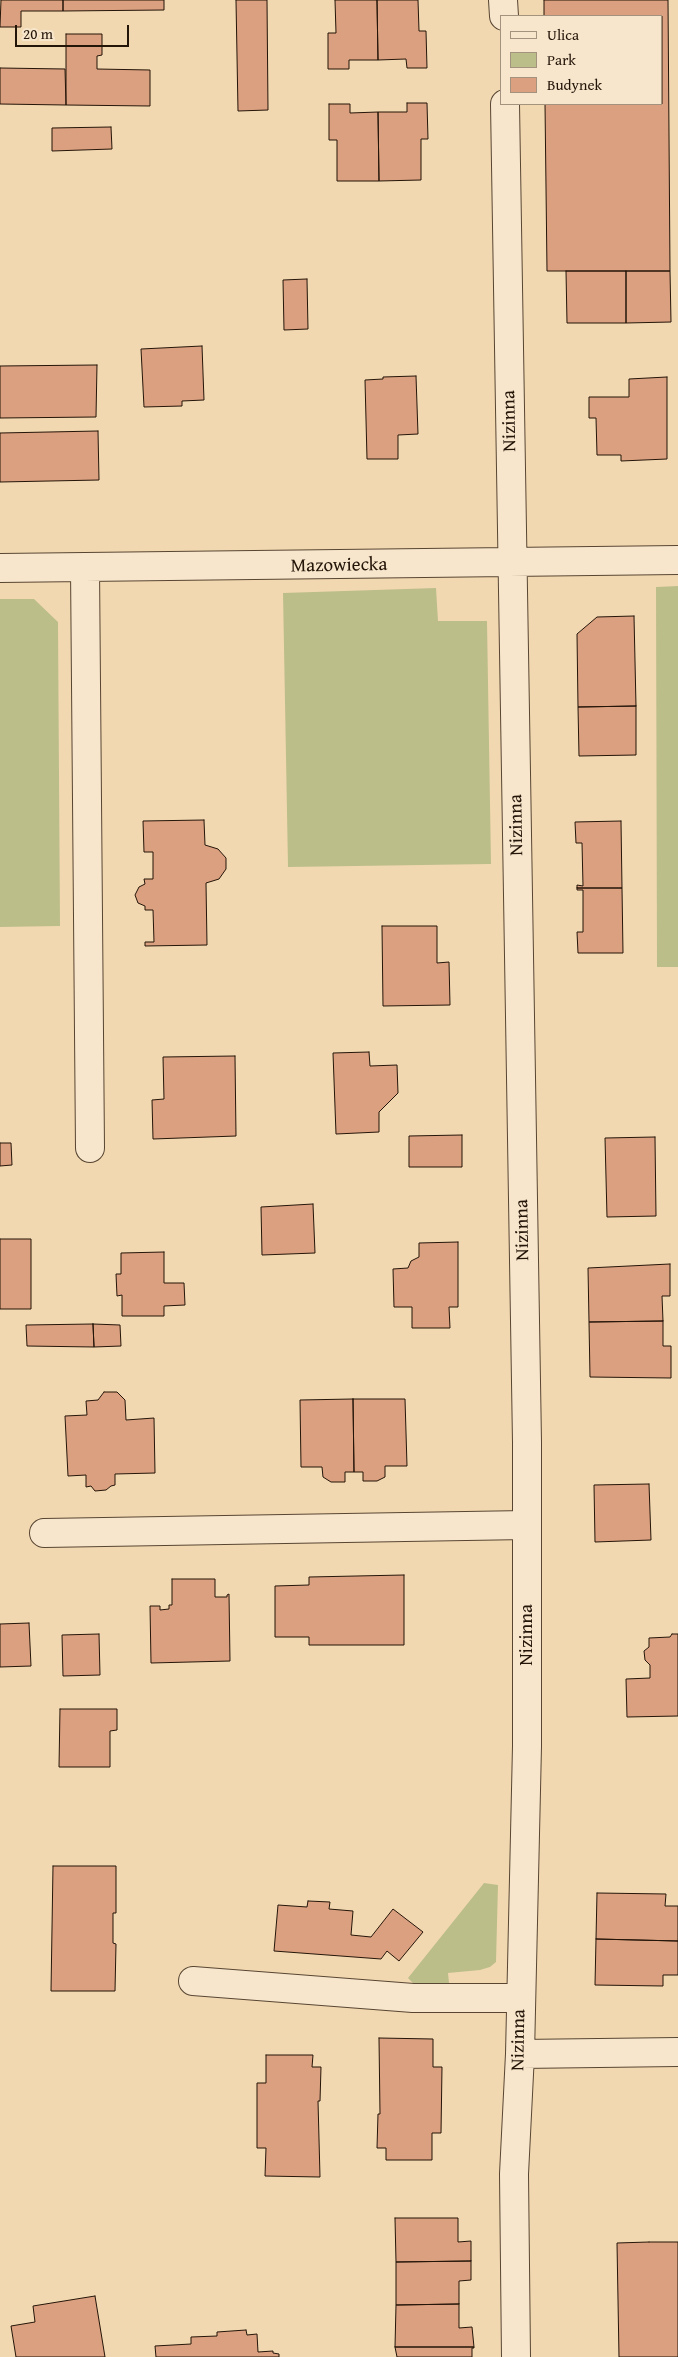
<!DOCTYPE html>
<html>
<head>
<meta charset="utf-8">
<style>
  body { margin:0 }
  #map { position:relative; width:678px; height:2357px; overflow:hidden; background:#f2d8b0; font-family:"Gentium Book Plus",serif }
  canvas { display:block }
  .legend { position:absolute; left:500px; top:15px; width:162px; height:90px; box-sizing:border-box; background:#f7e6cc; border:1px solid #a3927e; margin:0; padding:6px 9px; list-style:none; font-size:15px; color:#241509 }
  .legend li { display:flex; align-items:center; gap:10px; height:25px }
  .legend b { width:25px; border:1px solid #a3927e }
  .scale { position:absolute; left:15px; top:25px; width:114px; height:22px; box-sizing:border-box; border:2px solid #241509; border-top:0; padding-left:6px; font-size:15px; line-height:18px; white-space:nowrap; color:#241509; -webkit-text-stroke:4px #f7e6cc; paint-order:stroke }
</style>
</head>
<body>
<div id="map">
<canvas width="678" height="2357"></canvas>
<ul class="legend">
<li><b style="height:6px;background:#f7e6cc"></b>Ulica</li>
<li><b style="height:14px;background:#bcbe8a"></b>Park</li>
<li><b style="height:14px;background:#daa07f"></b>Budynek</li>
</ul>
<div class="scale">20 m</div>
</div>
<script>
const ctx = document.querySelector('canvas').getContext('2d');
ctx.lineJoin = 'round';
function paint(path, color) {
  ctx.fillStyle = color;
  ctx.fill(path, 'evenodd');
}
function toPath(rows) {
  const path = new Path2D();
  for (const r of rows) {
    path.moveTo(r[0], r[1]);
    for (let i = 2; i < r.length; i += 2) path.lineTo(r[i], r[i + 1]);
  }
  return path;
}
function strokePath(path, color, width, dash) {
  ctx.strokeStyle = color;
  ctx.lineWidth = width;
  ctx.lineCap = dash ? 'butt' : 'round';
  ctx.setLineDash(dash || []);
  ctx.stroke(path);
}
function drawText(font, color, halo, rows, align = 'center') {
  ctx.font = font + ' "Gentium Book Plus",serif';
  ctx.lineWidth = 4.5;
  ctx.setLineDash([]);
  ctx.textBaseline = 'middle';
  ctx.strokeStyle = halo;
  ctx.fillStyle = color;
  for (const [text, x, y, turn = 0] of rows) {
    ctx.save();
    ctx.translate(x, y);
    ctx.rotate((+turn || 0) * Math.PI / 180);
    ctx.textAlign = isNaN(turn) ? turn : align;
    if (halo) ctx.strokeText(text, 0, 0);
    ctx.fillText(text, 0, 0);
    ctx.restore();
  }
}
const green = toPath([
  [678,586,678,967,657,967,656,587],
  [436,588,438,621,487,621,491,864,288,867,283,593],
  [0,599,34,599,58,622,60,926,0,927],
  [484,1883,498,1885,496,1962,490,1967,480,1970,448,1973,449,1983,413,1983,408,1978]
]);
const building = toPath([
  [1,0,63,0,63,11,21,11,21,27,0,27,1,0],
  [63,0,164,0,164,10,63,11,63,0],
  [236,0,267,0,268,110,238,111,236,0],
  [335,0,377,0,378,60,349,60,349,69,328,69,328,33,336,33,335,0],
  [377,0,418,0,419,31,426,31,427,68,407,68,406,59,378,60,377,0],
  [544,0,668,0,670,271,547,271,545,104,662,104,662,16,544,16,544,0],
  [66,34,102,34,102,55,97,56,97,69,150,70,150,106,66,105,66,34],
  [0,68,65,69,66,105,0,104,0,68],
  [407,103,427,103,428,139,421,139,421,180,379,181,378,112,407,112,407,103],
  [329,104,350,104,350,113,378,112,379,181,337,181,337,140,329,140,329,104],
  [111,127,112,149,52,151,52,128,111,127],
  [566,271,626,271,626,323,567,323,566,271],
  [626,271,670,271,671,322,626,323,626,271],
  [307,279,308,329,284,330,283,280,307,279],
  [202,346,204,400,182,401,182,406,144,407,141,349,202,346],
  [97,365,96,417,0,418,0,366,97,365],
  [416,376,418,434,398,435,398,459,367,459,365,380,383,379,383,377,416,376],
  [667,377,667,459,621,461,621,455,597,455,596,418,589,418,589,397,629,397,629,379,667,377],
  [98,431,99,480,0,482,0,433,98,431],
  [634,616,636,706,578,707,577,634,597,617,634,616],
  [636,706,636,755,579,756,578,707,636,706],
  [204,820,205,845,218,849,226,858,226,869,219,879,206,883,207,945,145,946,145,942,154,942,153,910,145,910,145,906,138,903,135,895,139,887,145,884,144,879,153,879,153,852,144,852,143,821,204,820],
  [621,821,622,888,577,888,577,885,583,886,582,843,576,843,575,822,621,821],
  [577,888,622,888,623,953,578,953,577,932,583,932,583,890,577,890,577,888],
  [382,926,437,926,437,963,449,962,450,1005,383,1006,382,926],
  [369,1052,370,1066,397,1065,398,1093,379,1112,379,1132,336,1134,333,1053,369,1052],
  [235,1056,236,1136,153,1139,152,1100,164,1099,163,1057,235,1056],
  [462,1135,462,1167,409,1167,409,1136,462,1135],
  [655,1137,656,1216,607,1217,605,1138,655,1137],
  [0,1143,11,1143,12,1165,0,1166,0,1143],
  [313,1204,315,1253,262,1255,261,1207,313,1204],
  [0,1239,31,1239,31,1309,0,1309,0,1239],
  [458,1242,458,1307,449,1307,450,1328,412,1328,412,1307,394,1307,393,1269,408,1268,411,1261,419,1257,419,1243,458,1242],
  [164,1252,164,1283,184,1283,185,1305,164,1306,164,1316,122,1316,122,1295,117,1296,116,1274,121,1274,121,1253,164,1252],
  [670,1264,670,1296,662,1296,663,1321,589,1322,588,1268,670,1264],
  [663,1321,663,1346,671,1346,671,1378,590,1377,589,1322,663,1321],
  [93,1324,94,1347,27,1346,26,1325,93,1324],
  [93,1324,120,1325,121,1346,94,1347,93,1324],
  [104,1392,117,1392,125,1400,126,1420,154,1418,155,1473,115,1474,115,1485,111,1486,106,1490,95,1491,91,1486,86,1487,86,1475,68,1476,65,1416,87,1415,86,1401,98,1400,104,1392],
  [353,1399,405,1399,407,1466,385,1466,385,1477,377,1481,363,1481,363,1472,354,1472,353,1399],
  [353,1399,354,1472,345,1472,345,1482,331,1482,323,1477,322,1467,301,1467,300,1400,353,1399],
  [649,1484,651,1540,595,1542,594,1485,649,1484],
  [404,1575,404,1645,309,1645,309,1637,275,1637,275,1586,309,1585,309,1577,404,1575],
  [172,1579,215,1579,215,1597,227,1597,227,1595,229,1594,230,1661,151,1663,150,1606,160,1606,160,1610,169,1609,169,1605,172,1605,172,1579],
  [29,1623,31,1666,0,1667,0,1624,29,1623],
  [99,1634,100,1675,63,1676,62,1635,99,1634],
  [672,1634,678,1634,678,1716,627,1717,626,1679,650,1678,650,1665,645,1660,644,1651,649,1647,649,1638,670,1637,672,1634],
  [60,1709,117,1709,117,1730,110,1731,110,1767,59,1767,60,1709],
  [53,1866,116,1866,116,1913,113,1913,113,1943,116,1944,115,1991,51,1991,53,1866],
  [597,1893,666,1894,665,1906,678,1906,678,1941,596,1939,597,1893],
  [308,1901,330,1902,329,1909,353,1911,351,1935,371,1937,393,1909,423,1932,399,1961,387,1951,381,1959,274,1951,278,1905,307,1907,308,1901],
  [596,1939,678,1941,678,1975,663,1975,663,1986,595,1985,596,1939],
  [379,2038,433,2039,433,2067,442,2067,441,2133,432,2133,432,2160,386,2160,386,2148,377,2148,378,2114,380,2114,379,2038],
  [266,2055,313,2055,312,2067,321,2067,320,2101,318,2101,320,2177,265,2176,266,2148,257,2148,257,2083,266,2083,266,2055],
  [395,2218,458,2218,458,2242,471,2241,471,2261,396,2262,395,2218],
  [649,2242,678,2242,678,2357,619,2357,617,2243,649,2242],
  [471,2261,471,2280,459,2281,459,2304,396,2305,396,2262,471,2261],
  [95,2296,105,2357,16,2357,11,2326,35,2322,33,2306,95,2296],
  [459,2304,459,2328,472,2327,474,2347,395,2347,396,2305,459,2304],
  [246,2330,247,2335,257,2334,258,2352,273,2351,273,2353,279,2354,279,2357,156,2357,155,2346,191,2344,191,2337,217,2336,217,2332,246,2330],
  [395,2347,474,2347,474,2348,472,2348,472,2357,397,2357,395,2347]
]);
const minor = toPath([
  [503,0,504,16],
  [505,104,527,1442,527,1746,520,2054,514,2174,516,2357],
  [0,568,678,560],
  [85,568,90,1148],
  [44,1533,526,1525],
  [193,1981,413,1998,520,1998],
  [520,2054,678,2052]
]);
const streetNames = [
  ["Nizinna",510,421,-91],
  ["Mazowiecka",339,566,-1],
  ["Nizinna",517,825,-91],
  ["Nizinna",523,1230,-91],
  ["Nizinna",527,1635,-90],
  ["Nizinna",519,2040,-89]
];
paint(green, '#bcbe8a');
paint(building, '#daa07f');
strokePath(building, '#241509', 1);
strokePath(minor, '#584633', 30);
strokePath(minor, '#f7e6cc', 28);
drawText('19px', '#241509', '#f7e6cc', streetNames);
</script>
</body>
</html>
